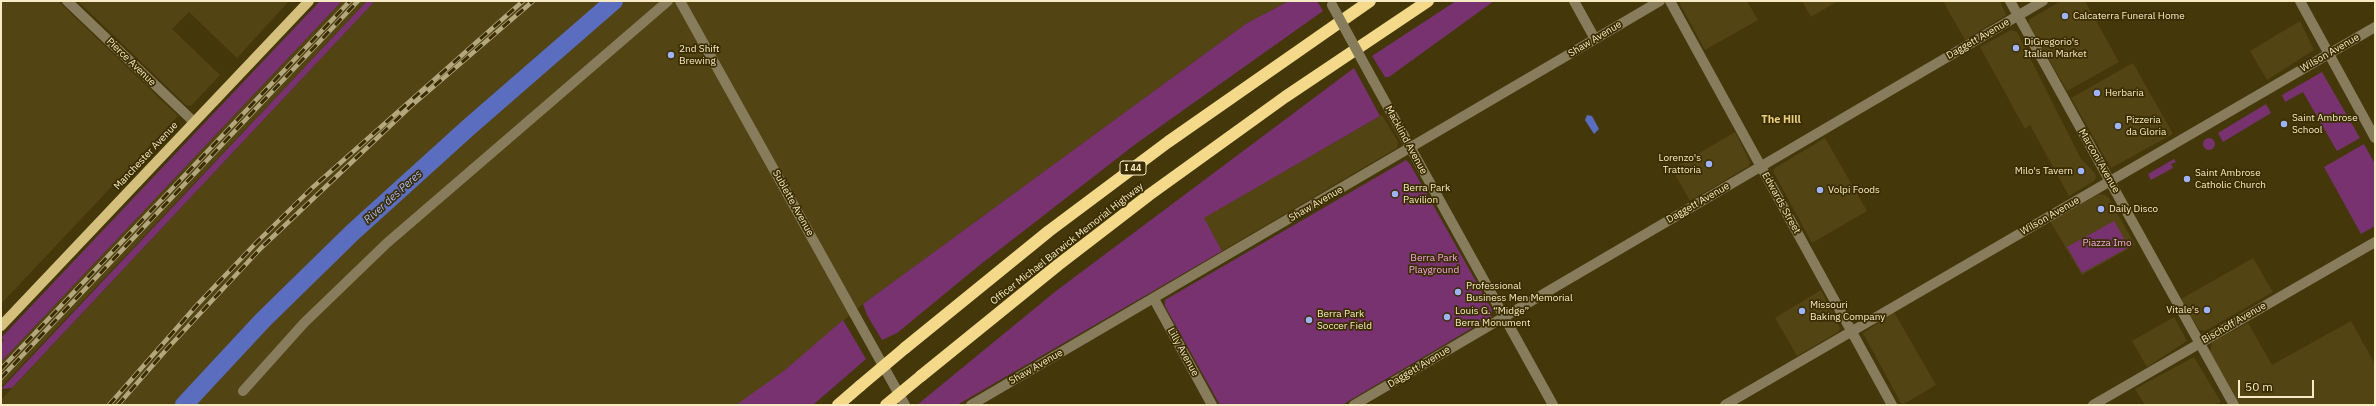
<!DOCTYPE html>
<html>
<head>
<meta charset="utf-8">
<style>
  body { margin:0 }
  #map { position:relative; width:2376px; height:406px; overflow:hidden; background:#44380b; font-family:"IBM Plex Sans",sans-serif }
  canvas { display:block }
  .frame { position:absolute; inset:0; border:2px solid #f7ebc4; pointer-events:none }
  .scale { position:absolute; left:2238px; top:380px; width:76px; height:18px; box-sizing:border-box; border:2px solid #f7ebc4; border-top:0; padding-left:5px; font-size:12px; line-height:14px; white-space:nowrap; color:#f7ebc4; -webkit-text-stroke:3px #3a2d00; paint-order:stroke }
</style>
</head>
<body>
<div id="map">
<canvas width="2376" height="406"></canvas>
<div class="frame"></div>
<div class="scale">50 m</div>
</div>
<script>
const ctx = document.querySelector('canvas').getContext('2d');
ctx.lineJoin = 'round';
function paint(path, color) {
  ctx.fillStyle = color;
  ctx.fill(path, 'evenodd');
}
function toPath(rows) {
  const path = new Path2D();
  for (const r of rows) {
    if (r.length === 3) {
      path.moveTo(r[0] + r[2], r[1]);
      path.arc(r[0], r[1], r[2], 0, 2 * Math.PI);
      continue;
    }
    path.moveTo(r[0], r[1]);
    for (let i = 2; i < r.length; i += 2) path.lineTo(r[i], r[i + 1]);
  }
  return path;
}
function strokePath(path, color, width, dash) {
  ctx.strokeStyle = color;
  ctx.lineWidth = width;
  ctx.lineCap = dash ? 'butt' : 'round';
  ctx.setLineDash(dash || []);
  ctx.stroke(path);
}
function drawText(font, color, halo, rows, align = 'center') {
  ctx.font = font + ' "IBM Plex Sans",sans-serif';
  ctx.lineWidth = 3.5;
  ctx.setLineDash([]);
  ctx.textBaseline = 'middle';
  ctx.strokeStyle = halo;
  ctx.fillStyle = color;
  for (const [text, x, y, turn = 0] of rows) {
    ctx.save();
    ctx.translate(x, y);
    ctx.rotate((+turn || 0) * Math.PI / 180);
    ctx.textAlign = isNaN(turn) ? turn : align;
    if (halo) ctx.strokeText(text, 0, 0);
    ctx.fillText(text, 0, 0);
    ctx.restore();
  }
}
const built = toPath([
  [1,1,58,1,178,116,1,304],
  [78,1,289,1,237,58,189,12,172,29,220,75,191,106,186,105],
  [342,1,367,1,1,387,1,362],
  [375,1,1289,1,1247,23,863,304,744,405,1,405,1,400],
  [1680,1,1747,1,1758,20,1705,50,1680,4],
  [1802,1,1838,1,1811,17],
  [1943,1,2000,1,2006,15,1965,40],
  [2061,1,2085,1,2119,62,2067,91,2028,23,2030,19],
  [2300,21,2314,50,2267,80,2250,51],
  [2011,30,2017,32,2081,159,2095,173,2096,177,2094,181,2069,196,2030,125,2025,129,1980,47],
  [2133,63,2173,134,2111,168,2071,98],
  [1382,115,1398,142,1397,148,1222,251,1203,218],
  [1735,132,1750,162,1749,166,1690,201,1672,169],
  [1825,138,1867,211,1812,243,1773,171,1775,168],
  [2099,194,2105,195,2109,198,2135,245,2082,275,2050,221],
  [2253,258,2273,292,2205,331,2199,330,2181,299],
  [1821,290,1840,328,1838,332,1797,356,1775,318],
  [1894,312,1936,385,1902,405,1863,333],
  [2174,317,2187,341,2147,367,2132,341],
  [2351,321,2375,364,2375,405,2240,405,2210,352,2212,342,2248,323,2272,365],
  [2194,357,2221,402,2215,405,2145,405,2135,389]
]);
const green = toPath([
  [320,1,342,1,1,362,1,343,4,340,1,338],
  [367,1,375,1,12,388,1,389],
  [1289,1,1317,1,1323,11,1137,143,981,264,897,333,882,340,867,315,863,304,1247,23],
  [1456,1,1494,1,1389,77,1385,77,1372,56],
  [1354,68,1380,116,1204,218,1222,251,957,405,917,405,1056,291],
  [2322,72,2360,138,2337,151,2303,92,2285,102,2282,95],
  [2266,104,2271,113,2223,142,2218,133],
  [2209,144,6],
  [2364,144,2375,164,2375,226,2361,234,2324,167],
  [2174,159,2176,162,2171,164,2173,168,2151,180,2148,174],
  [1406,160,1410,164,1492,310,1491,317,1342,405,1220,405,1165,306,1165,300],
  [2114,221,2129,247,2082,273,2067,247],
  [843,320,866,359,813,405,736,405,785,370]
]);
const water = toPath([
  [1587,115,1592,116,1599,129,1594,134,1585,120]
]);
const river = toPath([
  [184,405,263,320,353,232,469,127,614,1]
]);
const minor = toPath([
  [67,1,194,122],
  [680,1,905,405],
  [1574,1,1595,39],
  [1670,1,1892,405],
  [2010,1,2234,405],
  [2300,1,2375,138],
  [1373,80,1553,405],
  [1154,299,1212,405],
  [243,391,304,323,387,243,668,1],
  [971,405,1660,1],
  [1354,405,2043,1],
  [1725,405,2375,27],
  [2093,405,2375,242]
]);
const major = toPath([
  [1,326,309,1]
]);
const highway = toPath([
  [905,348,1049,231,1168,142,1370,1],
  [921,376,1058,265,1149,195,1285,97,1428,1],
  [838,405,860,386]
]);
const rail = toPath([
  [1,369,350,1],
  [1,378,358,1],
  [109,405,197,305,256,243,312,188,523,1],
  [118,405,166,350,261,248,411,106,533,1]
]);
const minorBridge = toPath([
  [1332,5,1373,80]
]);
const highwayBridge = toPath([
  [860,386,905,348],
  [886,405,921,376]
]);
const markers = [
  [2065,16,4,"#9fb3fd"],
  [2016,48,4,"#9fb3fd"],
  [671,55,4,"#9fb3fd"],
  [2097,93,4,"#9fb3fd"],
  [2284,124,4,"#9fb3fd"],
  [2118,126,4,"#9fb3fd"],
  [1709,164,4,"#9fb3fd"],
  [2081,171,4,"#9fb3fd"],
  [2187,179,4,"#9fb3fd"],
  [1820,190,4,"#9fb3fd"],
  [1395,194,4,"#9fb3fd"],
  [2101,209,4,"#9fb3fd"],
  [1458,292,4,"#9fb3fd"],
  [2207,310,4,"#9fb3fd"],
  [1802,311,4,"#9fb3fd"],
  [1447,317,4,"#9fb3fd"],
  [1309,320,4,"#9fb3fd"]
];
const shields = [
  [1133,168,26]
];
const shieldNames = [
  ["I 44",1133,168]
];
const poiNames = [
  ["Calcaterra Funeral Home",2073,16],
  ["DiGregorio's",2024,42],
  ["Italian Market",2024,54],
  ["2nd Shift",679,49],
  ["Brewing",679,61],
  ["Herbaria",2105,93],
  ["Saint Ambrose",2292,118],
  ["School",2292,130],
  ["Pizzeria",2126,120],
  ["da Gloria",2126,132],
  ["Lorenzo's",1701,158,"right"],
  ["Trattoria",1701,170,"right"],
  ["Milo's Tavern",2073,171,"right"],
  ["Saint Ambrose",2195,173],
  ["Catholic Church",2195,185],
  ["Berra Park",1403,188],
  ["Pavilion",1403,200],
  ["Volpi Foods",1828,190],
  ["Daily Disco",2109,209],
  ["Professional",1466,286],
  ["Business Men Memorial",1466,298],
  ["Missouri",1810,305],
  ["Baking Company",1810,317],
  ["Vitale's",2199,310,"right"],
  ["Louis G. “Midge”",1455,311],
  ["Berra Monument",1455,323],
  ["Berra Park",1317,314],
  ["Soccer Field",1317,326]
];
const streetNames = [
  ["Shaw Avenue",1595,39,-31],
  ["Daggett Avenue",1978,39,-30],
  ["Wilson Avenue",2330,53,-30],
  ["Pierce Avenue",131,62,44],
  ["Macklind Avenue",1406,140,61],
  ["Manchester Avenue",146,156,-47],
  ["Marconi Avenue",2099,161,60],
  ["Sublette Avenue",793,203,61],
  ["Daggett Avenue",1698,203,-30],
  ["Edwards Street",1781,203,61],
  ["Shaw Avenue",1316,204,-30],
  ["Wilson Avenue",2050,216,-30],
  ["Officer Michael Barwick Memorial Highway",1067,244,-38],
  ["Bischoff Avenue",2234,323,-30],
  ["Lilly Avenue",1183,352,61],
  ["Shaw Avenue",1036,367,-30],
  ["Daggett Avenue",1419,367,-31]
];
const parkNames = [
  ["Piazza Imo",2107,243],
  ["Berra Park",1434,258],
  ["Playground",1434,270]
];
const neighbourhoodNames = [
  ["The Hill",1781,120]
];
const waterNames = [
  ["River des Peres",393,197,-42]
];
paint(built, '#524413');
paint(green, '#77326f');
paint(water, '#5b6dbe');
strokePath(river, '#5b6dbe', 18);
strokePath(minor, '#877d5d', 10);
strokePath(major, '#d4bf7d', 10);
strokePath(highway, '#f3d989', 12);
strokePath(rail, '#b3a77e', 4.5);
strokePath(rail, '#3a2d00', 3, [9]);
strokePath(minorBridge, '#877d5d', 10);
strokePath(highwayBridge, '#f3d989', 12);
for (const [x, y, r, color] of markers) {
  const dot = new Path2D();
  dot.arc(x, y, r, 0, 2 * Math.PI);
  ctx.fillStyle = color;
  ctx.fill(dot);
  strokePath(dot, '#3a2d00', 1.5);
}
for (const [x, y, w] of shields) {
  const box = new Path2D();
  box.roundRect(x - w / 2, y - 7, w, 14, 3);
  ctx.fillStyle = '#3a2d00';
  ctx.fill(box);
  strokePath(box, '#f7ebc4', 1);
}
drawText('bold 9px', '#f7ebc4', null, shieldNames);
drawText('10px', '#f7ebc4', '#3a2d00', poiNames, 'left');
drawText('10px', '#f7ebc4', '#3a2d00', streetNames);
drawText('10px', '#f5a6e8', '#3a2d00', parkNames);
drawText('bold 11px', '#e8ce7e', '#3a2d00', neighbourhoodNames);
drawText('italic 11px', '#abbdfe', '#3a2d00', waterNames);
</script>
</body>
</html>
